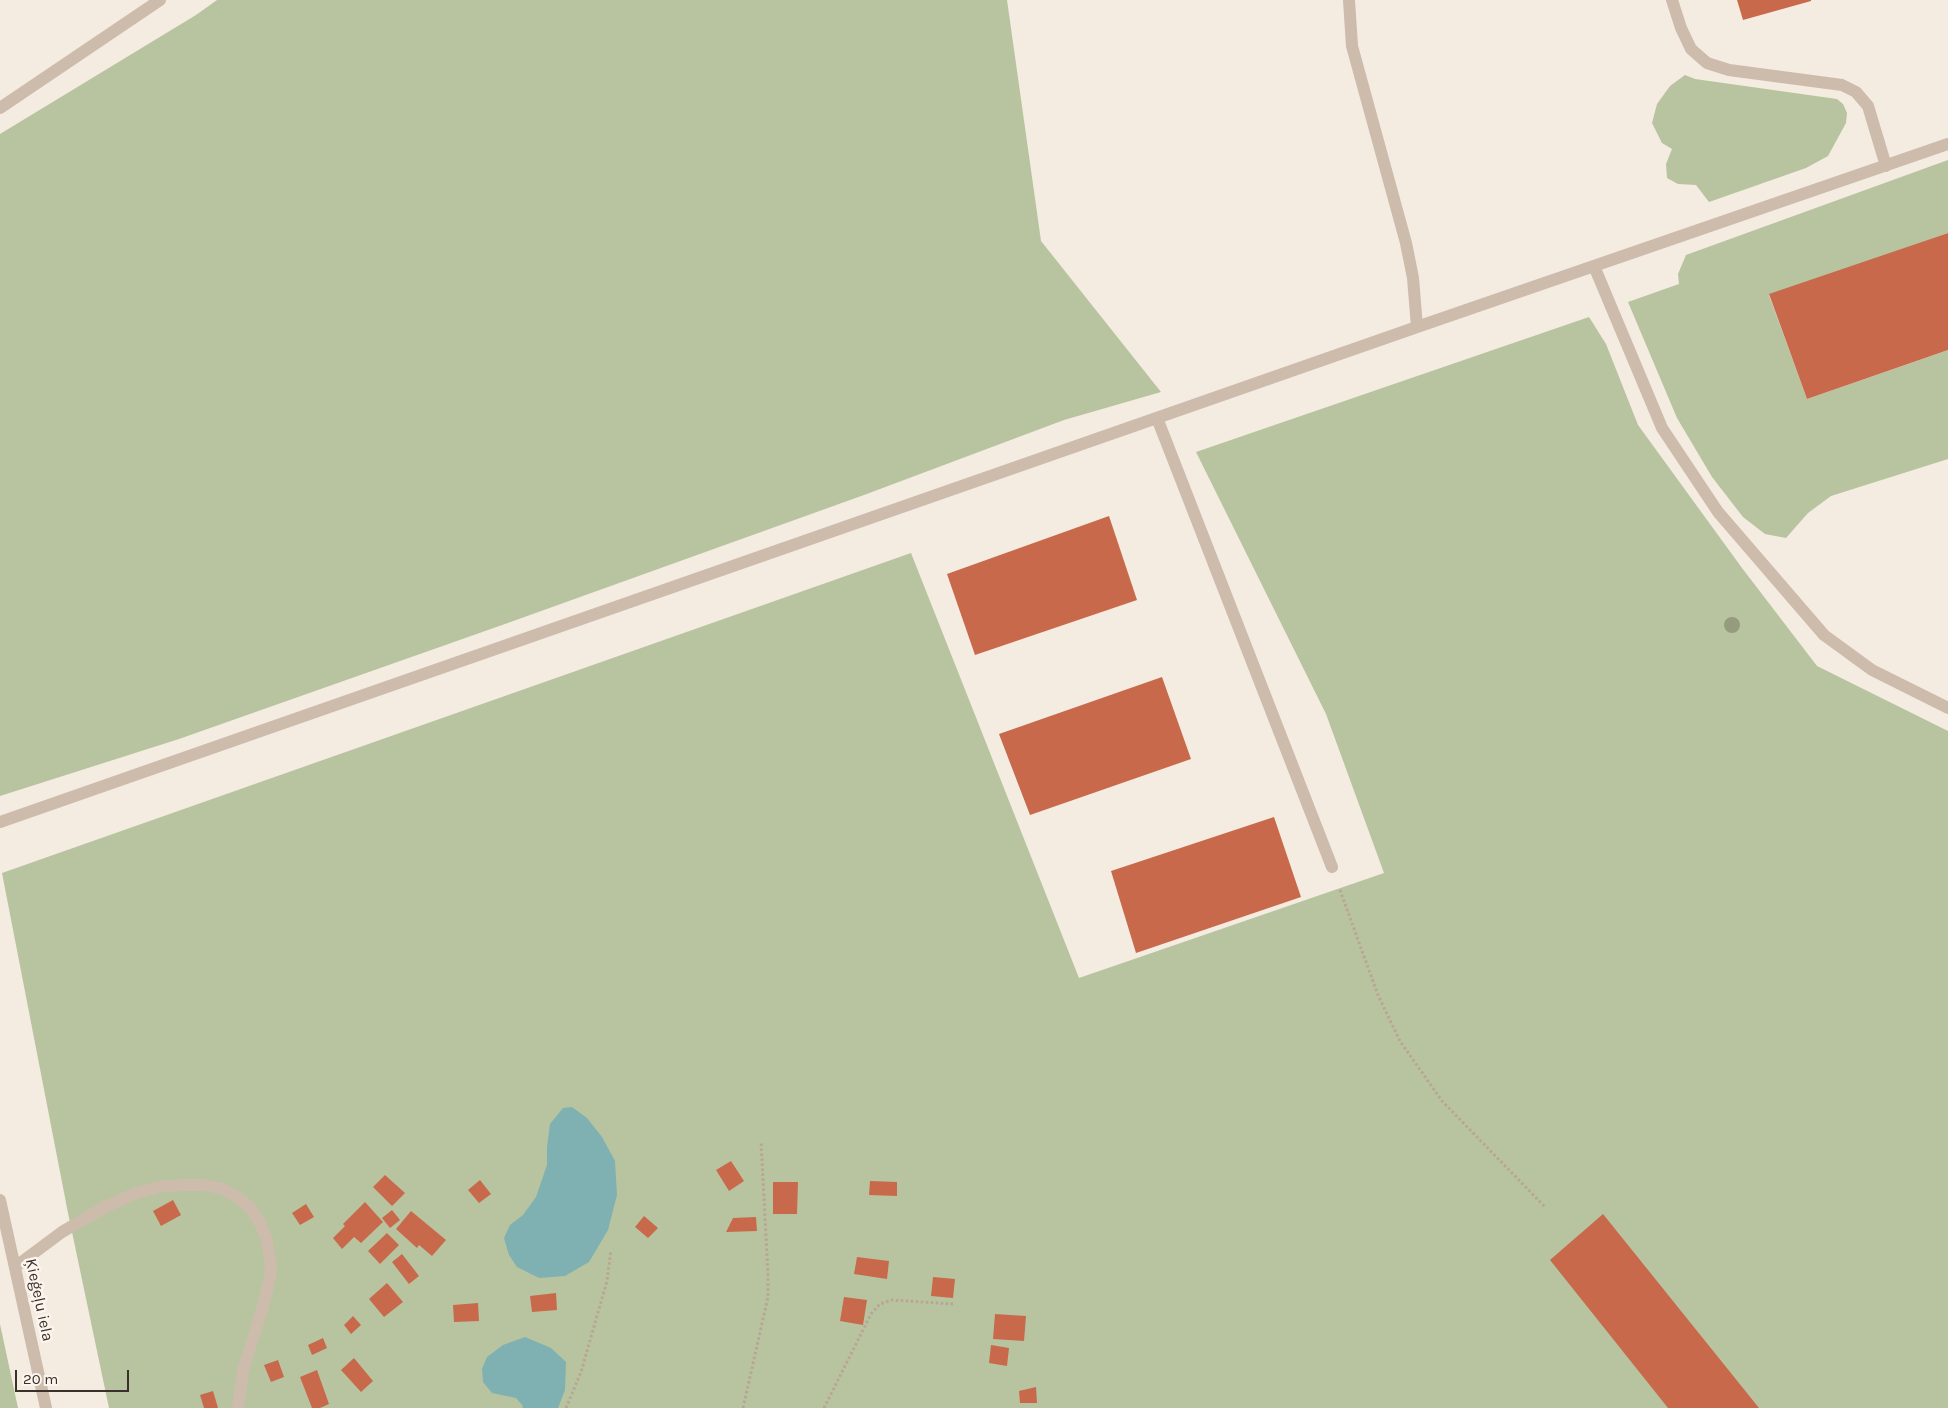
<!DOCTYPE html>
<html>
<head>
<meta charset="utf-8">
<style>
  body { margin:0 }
  #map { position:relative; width:1948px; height:1408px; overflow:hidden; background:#f4ebe1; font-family:Karla,sans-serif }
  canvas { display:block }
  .scale { position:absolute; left:15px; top:1370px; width:114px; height:22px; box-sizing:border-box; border:2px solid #3b302b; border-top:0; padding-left:6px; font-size:15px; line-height:18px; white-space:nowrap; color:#3b302b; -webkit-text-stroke:4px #fbf5ee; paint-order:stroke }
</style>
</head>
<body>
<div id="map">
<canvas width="1948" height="1408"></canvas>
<div class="scale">20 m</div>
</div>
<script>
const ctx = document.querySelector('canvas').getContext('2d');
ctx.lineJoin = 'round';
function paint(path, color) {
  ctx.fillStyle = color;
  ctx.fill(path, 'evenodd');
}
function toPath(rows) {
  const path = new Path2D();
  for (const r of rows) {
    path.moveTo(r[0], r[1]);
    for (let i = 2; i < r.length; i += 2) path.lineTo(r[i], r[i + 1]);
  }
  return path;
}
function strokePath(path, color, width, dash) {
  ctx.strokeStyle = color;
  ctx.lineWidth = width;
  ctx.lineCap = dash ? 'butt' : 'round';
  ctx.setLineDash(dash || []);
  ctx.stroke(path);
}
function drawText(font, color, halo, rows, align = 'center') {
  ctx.font = font + ' Karla,sans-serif';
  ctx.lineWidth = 5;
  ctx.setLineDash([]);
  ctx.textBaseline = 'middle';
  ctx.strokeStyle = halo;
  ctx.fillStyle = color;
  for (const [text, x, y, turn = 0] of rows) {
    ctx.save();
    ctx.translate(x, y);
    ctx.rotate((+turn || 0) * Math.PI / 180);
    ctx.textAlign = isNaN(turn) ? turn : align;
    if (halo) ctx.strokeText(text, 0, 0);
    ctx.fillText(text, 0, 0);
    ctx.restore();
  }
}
const green = toPath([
  [217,0,1007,0,1041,241,1161,392,1064,420,864,495,505,624,179,739,0,796,0,134,196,15],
  [1685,75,1695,79,1837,99,1843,104,1847,113,1846,123,1828,156,1806,168,1709,202,1696,185,1678,184,1667,178,1666,164,1672,149,1662,143,1652,123,1657,104,1670,86],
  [1948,160,1948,233,1769,295,1807,399,1948,350,1948,459,1831,496,1808,513,1786,538,1765,534,1743,517,1712,477,1677,418,1628,302,1679,284,1678,274,1686,255],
  [1589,317,1606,344,1638,425,1742,568,1817,666,1948,731,1948,1408,109,1408,68,1213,2,873,911,553,1079,978,1384,873,1326,714,1196,452],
  [0,1324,18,1408,0,1408]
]);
const water = toPath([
  [572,1107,587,1118,602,1137,615,1161,617,1195,608,1230,589,1262,565,1276,539,1278,517,1267,509,1255,504,1238,510,1225,523,1215,536,1197,547,1165,547,1147,550,1124,563,1108],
  [525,1337,551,1348,566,1362,565,1390,558,1408,522,1408,523,1406,516,1398,492,1393,483,1382,482,1369,487,1357,503,1345]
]);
const building = toPath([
  [1737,0,1811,0,1811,1,1743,20],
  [1948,233,1948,350,1807,399,1769,294],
  [1109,516,1137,600,975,655,947,574],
  [1162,677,1191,759,1030,815,999,734],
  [1274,817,1301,897,1136,953,1111,871],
  [731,1161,744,1181,729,1191,716,1170],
  [385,1175,405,1193,392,1206,373,1187],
  [480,1180,491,1194,479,1203,468,1190],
  [870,1181,897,1182,897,1196,869,1195],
  [773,1182,798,1182,797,1214,773,1214],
  [173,1200,181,1215,161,1226,153,1211],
  [365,1202,383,1222,361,1243,354,1237,342,1249,333,1238,345,1226,343,1224],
  [306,1204,314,1217,300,1225,292,1213],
  [392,1210,400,1220,390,1228,382,1218],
  [411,1211,446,1240,432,1256,419,1245,417,1248,396,1229],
  [1603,1214,1759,1408,1668,1408,1550,1260],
  [644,1216,658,1228,648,1238,635,1227],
  [756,1217,757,1231,726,1232,733,1218],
  [387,1233,399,1245,380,1264,368,1251],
  [402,1254,419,1276,409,1284,392,1262],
  [857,1257,889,1261,887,1279,854,1274],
  [933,1277,955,1279,953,1298,931,1296],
  [387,1283,403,1302,384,1317,369,1299],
  [556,1293,557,1310,532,1312,530,1296],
  [844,1297,867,1300,863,1325,840,1321],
  [478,1303,479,1321,454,1322,453,1305],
  [995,1314,1026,1316,1024,1341,993,1339],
  [353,1316,361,1325,351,1334,344,1325],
  [323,1338,327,1348,312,1355,308,1345],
  [991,1345,1009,1348,1007,1366,989,1363],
  [354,1358,373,1381,361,1392,341,1370],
  [278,1360,284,1377,271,1382,264,1365],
  [317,1370,329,1404,320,1408,312,1408,300,1377],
  [1036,1387,1037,1403,1020,1403,1019,1391],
  [213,1391,218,1408,204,1408,200,1395]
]);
const path = toPath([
  [1340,890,1378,995,1400,1041,1442,1101,1545,1207],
  [566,1408,581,1372,607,1281,611,1250],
  [743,1408,768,1297,768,1274,761,1141],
  [824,1408,871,1314,880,1304,892,1300,953,1304]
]);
const minor = toPath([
  [1349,0,1352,46,1406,243,1413,278,1417,327],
  [1672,0,1681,28,1691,49,1707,63,1729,70,1842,85,1856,92,1868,106,1886,166],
  [0,108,160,0],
  [1594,266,1662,428,1718,512,1824,635,1872,670,1948,708],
  [1157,418,1332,867],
  [0,822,1417,327,1948,144],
  [0,1200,46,1408],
  [15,1267,62,1232,103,1208,134,1194,158,1187,180,1185,204,1185,223,1189,239,1198,251,1209,260,1223,266,1237,271,1264,270,1278,262,1310,243,1370,238,1408]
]);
const trees = [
  [1732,625]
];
const streetNames = [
  ["Ķieģeļu iela",39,1300,78]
];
paint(green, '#b8c4a0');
paint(water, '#7fb0b2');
paint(building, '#c8694b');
strokePath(path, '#b9a596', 3, [2.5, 2.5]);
strokePath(minor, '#cdbbac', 12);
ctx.fillStyle = '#969b7f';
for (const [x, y] of trees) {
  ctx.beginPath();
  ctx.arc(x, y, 8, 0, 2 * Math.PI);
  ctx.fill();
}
drawText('16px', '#3b302b', '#fbf5ee', streetNames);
</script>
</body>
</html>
